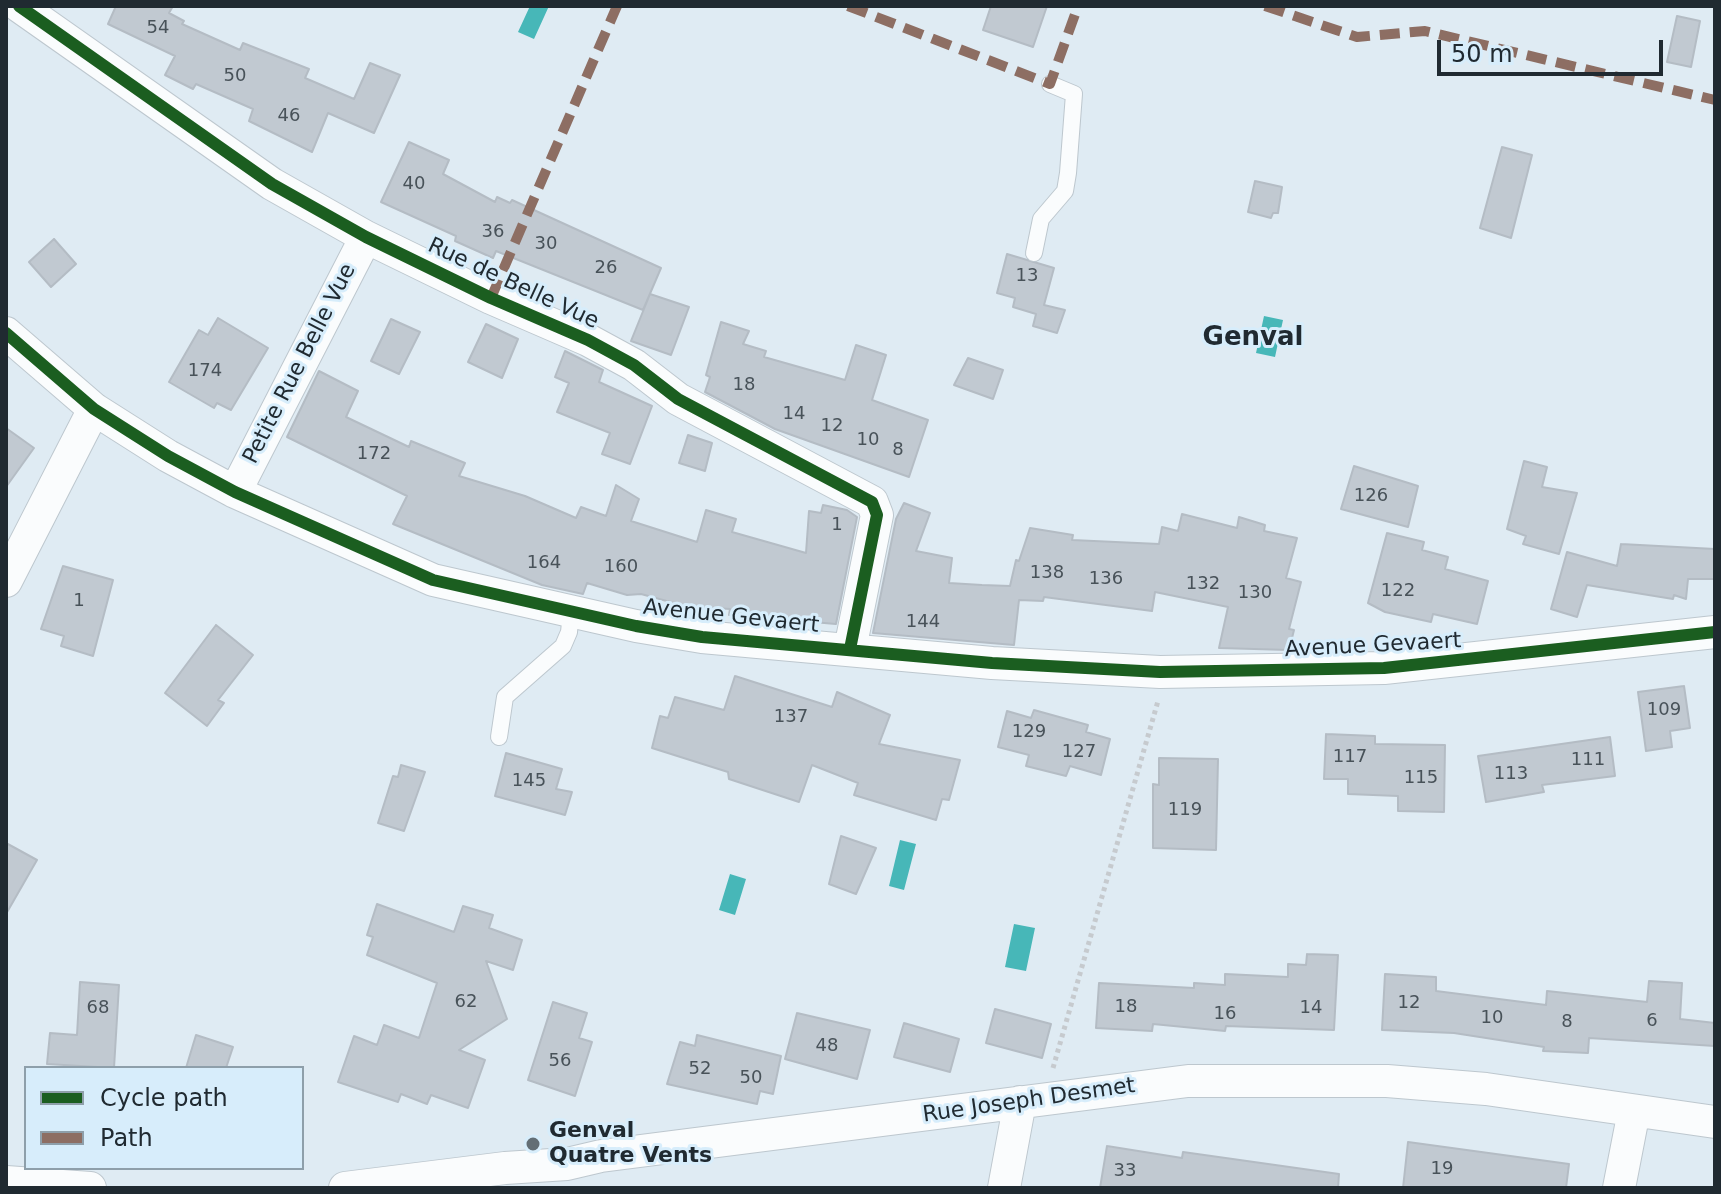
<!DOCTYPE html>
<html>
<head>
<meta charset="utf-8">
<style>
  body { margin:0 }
  #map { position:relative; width:1721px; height:1194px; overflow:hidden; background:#dfebf3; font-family:"DejaVu Sans",sans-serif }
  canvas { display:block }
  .frame { position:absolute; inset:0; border:8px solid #202a31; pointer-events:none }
  .legend { position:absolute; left:24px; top:1066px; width:280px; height:104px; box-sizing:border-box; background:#d7edfb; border:2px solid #8e9faa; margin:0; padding:10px 14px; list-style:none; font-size:24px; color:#202a31 }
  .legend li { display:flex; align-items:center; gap:16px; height:40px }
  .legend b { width:40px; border:2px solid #8e9faa }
  .scale { position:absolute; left:1437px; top:40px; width:226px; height:36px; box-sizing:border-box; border:4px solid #202a31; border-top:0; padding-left:10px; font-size:24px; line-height:28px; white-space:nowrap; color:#202a31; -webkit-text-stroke:6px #d7edfb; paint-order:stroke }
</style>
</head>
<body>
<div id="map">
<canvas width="1721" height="1194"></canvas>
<div class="frame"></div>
<ul class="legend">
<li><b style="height:10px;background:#1b5e20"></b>Cycle path</li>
<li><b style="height:10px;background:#8d6e63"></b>Path</li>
</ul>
<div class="scale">50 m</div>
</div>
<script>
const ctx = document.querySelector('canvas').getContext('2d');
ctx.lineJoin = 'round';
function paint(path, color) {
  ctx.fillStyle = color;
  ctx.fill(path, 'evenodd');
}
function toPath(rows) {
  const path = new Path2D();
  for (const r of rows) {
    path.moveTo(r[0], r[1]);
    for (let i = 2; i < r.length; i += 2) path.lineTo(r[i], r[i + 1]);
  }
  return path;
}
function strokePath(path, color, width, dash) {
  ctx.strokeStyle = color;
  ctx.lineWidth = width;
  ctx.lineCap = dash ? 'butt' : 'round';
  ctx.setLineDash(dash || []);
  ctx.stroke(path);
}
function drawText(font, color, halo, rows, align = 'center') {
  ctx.font = font + ' "DejaVu Sans",sans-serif';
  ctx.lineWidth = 6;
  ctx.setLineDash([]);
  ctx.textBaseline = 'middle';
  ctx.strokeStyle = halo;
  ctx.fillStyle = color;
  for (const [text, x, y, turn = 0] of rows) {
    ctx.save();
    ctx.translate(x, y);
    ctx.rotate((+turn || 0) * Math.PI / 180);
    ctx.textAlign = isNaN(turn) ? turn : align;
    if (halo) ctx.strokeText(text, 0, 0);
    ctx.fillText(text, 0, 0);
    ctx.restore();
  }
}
const water = toPath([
  [530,6,549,6,534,39,518,32],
  [1264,316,1283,320,1275,357,1256,353],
  [900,840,916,844,904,890,889,886],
  [730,874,746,879,735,915,719,910],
  [1014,924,1035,928,1026,971,1005,967]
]);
const building = toPath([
  [116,6,173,6,169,13,184,21,182,24,240,50,243,43,309,69,305,78,354,99,370,63,400,75,374,133,328,113,312,152,249,121,253,109,196,84,193,89,165,75,175,56,108,24,116,6],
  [991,6,1047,6,1033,47,983,30,991,6],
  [1677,16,1700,21,1691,67,1667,62,1677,16],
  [409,142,449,160,443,174,495,202,497,197,510,203,512,200,661,268,643,310,496,251,493,258,455,241,456,236,381,202,409,142],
  [1502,147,1532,155,1511,238,1480,228,1502,147],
  [1255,181,1282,187,1278,213,1273,213,1271,218,1248,212,1255,181],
  [54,239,76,264,51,287,29,262,54,239],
  [1007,254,1054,268,1044,305,1065,310,1057,333,1033,326,1036,314,1013,307,1015,298,997,293,1007,254],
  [650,294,689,307,671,355,631,341,650,294],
  [218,318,268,348,231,410,217,403,214,408,169,382,199,330,208,335,218,318],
  [391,319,420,332,399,374,371,361,391,319],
  [721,322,749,331,743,344,766,351,764,357,845,380,856,345,886,355,872,400,928,420,909,477,775,429,705,392,710,377,706,375,721,322],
  [486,324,518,339,502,378,468,362,486,324],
  [565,351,603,370,599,382,652,406,630,464,602,454,610,433,557,412,569,383,555,377,565,351],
  [968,358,1003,370,993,399,954,385,968,358],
  [319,371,358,391,346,417,409,447,411,441,465,463,459,476,525,496,576,518,581,507,606,516,616,485,639,499,631,521,697,542,706,510,736,519,732,532,806,553,809,511,821,513,823,505,847,510,857,517,836,624,729,615,730,609,685,606,641,594,627,595,587,583,583,594,542,585,393,524,407,496,287,437,319,371],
  [6,428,34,448,6,487,6,428],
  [688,435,712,443,705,471,679,463,688,435],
  [1524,461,1547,467,1542,487,1577,493,1559,554,1523,544,1526,536,1507,529,1524,461],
  [1354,466,1418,486,1408,527,1341,509,1354,466],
  [904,503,930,513,916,551,952,558,949,583,982,585,1010,586,1016,560,1019,561,1030,528,1073,535,1072,540,1159,544,1162,527,1178,531,1182,514,1237,528,1239,517,1265,525,1264,531,1297,538,1286,578,1301,582,1289,629,1294,630,1289,650,1219,648,1228,607,1155,592,1152,611,1044,597,1043,601,1019,600,1014,645,873,633,896,519,904,503],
  [1387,533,1424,542,1422,550,1448,557,1445,569,1488,581,1477,624,1433,614,1431,622,1385,612,1368,603,1387,533],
  [1621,544,1715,549,1715,579,1688,579,1686,599,1674,595,1673,599,1587,585,1577,617,1551,609,1567,552,1617,566,1621,544],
  [63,566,113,580,93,656,61,646,64,636,41,629,63,566],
  [216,625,253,655,218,700,224,703,207,726,165,693,216,625],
  [735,676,832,707,837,692,890,715,879,744,960,760,949,800,942,799,936,820,854,795,858,783,812,765,799,802,729,779,728,772,652,748,660,716,668,718,675,697,724,710,735,676],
  [1684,686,1690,728,1670,731,1672,747,1646,751,1638,692,1684,686],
  [1034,710,1088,725,1086,732,1110,739,1101,775,1070,766,1066,776,1026,766,1029,755,998,747,1007,711,1031,718,1034,710],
  [1326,734,1375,736,1375,744,1445,745,1444,812,1398,811,1398,796,1348,794,1348,779,1324,779,1326,734],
  [1610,737,1615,776,1542,785,1544,792,1486,802,1478,756,1610,737],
  [506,753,562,769,556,789,572,792,565,815,495,796,506,753],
  [1159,758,1218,759,1216,850,1153,848,1153,784,1159,785,1159,758],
  [401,765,425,772,404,831,378,823,393,776,398,777,401,765],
  [841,836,876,848,856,894,829,884,841,836],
  [6,843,37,860,6,914,6,843],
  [377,904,454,932,463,906,493,915,489,928,522,940,513,970,486,961,507,1019,459,1050,485,1060,468,1108,431,1095,427,1104,401,1094,398,1102,338,1082,354,1036,377,1045,384,1025,419,1038,437,983,367,955,373,937,367,935,377,904],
  [1307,954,1338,955,1334,1030,1226,1026,1225,1031,1153,1024,1152,1031,1096,1028,1099,983,1194,988,1194,983,1225,985,1225,974,1288,977,1288,964,1306,965,1307,954],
  [1385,974,1436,977,1436,991,1546,1005,1547,991,1647,1002,1649,981,1682,983,1680,1019,1715,1023,1715,1046,1589,1038,1588,1053,1543,1051,1544,1047,1454,1033,1382,1030,1385,974],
  [80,982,119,985,114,1068,47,1064,50,1033,77,1035,80,982],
  [553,1002,587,1013,579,1038,592,1042,575,1096,528,1080,553,1002],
  [995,1009,1051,1024,1042,1058,986,1043,995,1009],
  [797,1013,870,1030,857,1079,785,1059,797,1013],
  [904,1023,959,1039,950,1072,894,1057,904,1023],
  [196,1035,233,1047,226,1068,186,1068,196,1035],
  [697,1035,781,1056,773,1094,760,1091,757,1104,667,1084,680,1042,695,1046,697,1035],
  [1408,1142,1569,1164,1566,1188,1403,1188,1408,1142],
  [1107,1146,1182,1158,1183,1152,1339,1174,1338,1188,1100,1188,1107,1146]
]);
const path = toPath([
  [1053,1068,1158,701]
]);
const lane = toPath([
  [1034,253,1041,219,1065,191,1068,173,1074,94,1050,84],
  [499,737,505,697,563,646,569,632,571,613]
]);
const street = toPath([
  [19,6,272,184,366,237,491,298,588,340,634,365,678,399,872,502,877,515,850,649],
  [6,333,94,409,168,456,235,492,433,580,636,626,702,637,992,663,1160,672,1384,668,1715,632],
  [235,492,366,237],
  [6,581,94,409],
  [6,1182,90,1188],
  [345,1188,505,1168,567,1164,601,1156,1188,1081,1387,1081,1486,1089,1715,1122],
  [1004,1188,1020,1102],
  [1619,1188,1634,1111]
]);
const quiet = toPath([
  [848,6,1050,84,1078,6],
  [1265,6,1357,37,1425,31,1715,100],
  [491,298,617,6]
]);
const cycleway = toPath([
  [19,6,272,184,366,237,491,298,588,340,634,365,678,399,872,502,877,515,850,649],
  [6,333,94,409,168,456,235,492,433,580,636,626,702,637,992,663,1160,672,1384,668,1715,632]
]);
const markers = [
  [533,1144,8,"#636e75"]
];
const numberNames = [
  ["54",158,28],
  ["50",235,76],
  ["46",289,116],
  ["40",414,184],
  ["36",493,232],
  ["30",546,244],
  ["26",606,268],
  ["13",1027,276],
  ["174",205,371],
  ["18",744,385],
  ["14",794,414],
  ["12",832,426],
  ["10",868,440],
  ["8",898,450],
  ["172",374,454],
  ["126",1371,496],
  ["1",837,525],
  ["164",544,563],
  ["160",621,567],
  ["138",1047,573],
  ["136",1106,579],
  ["132",1203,584],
  ["122",1398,591],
  ["130",1255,593],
  ["1",79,601],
  ["144",923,622],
  ["109",1664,710],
  ["137",791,717],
  ["129",1029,732],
  ["127",1079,752],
  ["117",1350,757],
  ["111",1588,760],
  ["113",1511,774],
  ["115",1421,778],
  ["145",529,781],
  ["119",1185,810],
  ["62",466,1002],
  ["12",1409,1003],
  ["18",1126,1007],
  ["68",98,1008],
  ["14",1311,1008],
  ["16",1225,1014],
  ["10",1492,1018],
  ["6",1652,1021],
  ["8",1567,1022],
  ["48",827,1046],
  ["56",560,1061],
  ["52",700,1069],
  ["50",751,1078],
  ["19",1442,1169],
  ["33",1125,1171]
];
const streetNames = [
  ["Rue de Belle Vue",513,284,25],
  ["Petite Rue Belle Vue",300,364,-63],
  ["Avenue Gevaert",731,617,6],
  ["Avenue Gevaert",1373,646,-3],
  ["Rue Joseph Desmet",1029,1101,-8]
];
const poiNames = [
  ["Genval",549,1131],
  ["Quatre Vents",549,1156]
];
const quarterNames = [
  ["Genval",1253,338]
];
paint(water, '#47b7b8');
paint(building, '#c1c9d1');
strokePath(building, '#b4bcc4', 2);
strokePath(lane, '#bdc7ce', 18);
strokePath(street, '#bdc7ce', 34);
strokePath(path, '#c6cace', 5, [4, 4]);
strokePath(lane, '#fafcfd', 16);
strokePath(street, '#fafcfd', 32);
strokePath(quiet, '#8d6e63', 10, [20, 10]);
strokePath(cycleway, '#1b5e20', 12);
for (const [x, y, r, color] of markers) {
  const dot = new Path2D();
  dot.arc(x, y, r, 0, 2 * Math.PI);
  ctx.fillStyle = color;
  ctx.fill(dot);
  strokePath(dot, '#d7edfb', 3);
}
drawText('18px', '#485259', null, numberNames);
drawText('22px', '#202a31', '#d7edfb', streetNames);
drawText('bold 22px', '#202a31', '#d7edfb', poiNames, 'left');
drawText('bold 26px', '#202a31', '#d7edfb', quarterNames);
</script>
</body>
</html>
